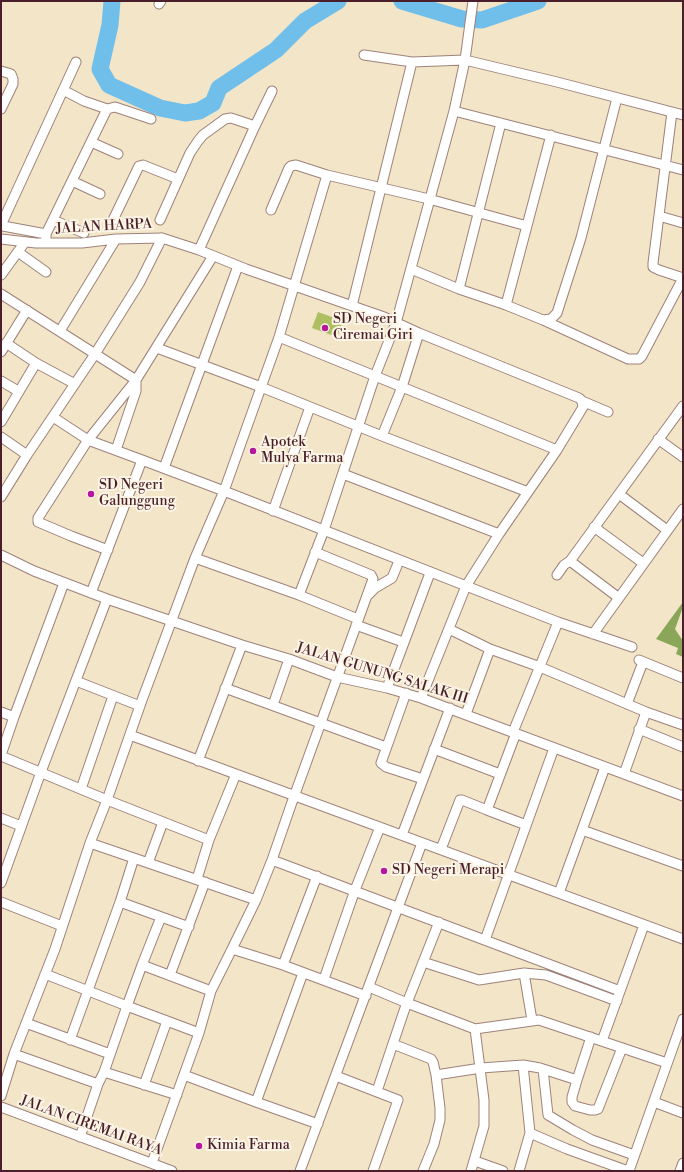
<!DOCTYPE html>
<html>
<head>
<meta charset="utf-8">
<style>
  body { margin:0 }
  #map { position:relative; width:684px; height:1172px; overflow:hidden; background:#f2e5c8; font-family:"Libre Bodoni",serif }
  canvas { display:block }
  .frame { position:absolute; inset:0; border:2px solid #4a1f2b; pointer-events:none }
</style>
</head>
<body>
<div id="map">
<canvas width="684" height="1172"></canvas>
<div class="frame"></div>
</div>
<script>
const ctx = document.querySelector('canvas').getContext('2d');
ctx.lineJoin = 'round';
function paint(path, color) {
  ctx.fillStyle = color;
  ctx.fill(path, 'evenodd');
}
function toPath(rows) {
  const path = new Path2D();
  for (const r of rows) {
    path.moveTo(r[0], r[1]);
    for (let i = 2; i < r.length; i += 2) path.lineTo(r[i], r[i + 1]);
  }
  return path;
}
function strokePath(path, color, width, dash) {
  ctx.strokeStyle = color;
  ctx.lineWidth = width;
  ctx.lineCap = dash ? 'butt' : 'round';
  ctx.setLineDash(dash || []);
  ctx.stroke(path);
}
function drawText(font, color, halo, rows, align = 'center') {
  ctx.font = font + ' "Libre Bodoni",serif';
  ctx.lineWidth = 4;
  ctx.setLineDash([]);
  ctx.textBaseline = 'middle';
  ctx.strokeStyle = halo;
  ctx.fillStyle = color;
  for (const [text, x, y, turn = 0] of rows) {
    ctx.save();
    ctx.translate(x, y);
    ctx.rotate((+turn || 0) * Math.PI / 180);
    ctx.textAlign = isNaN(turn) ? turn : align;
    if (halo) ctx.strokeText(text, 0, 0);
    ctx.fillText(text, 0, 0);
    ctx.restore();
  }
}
const green = toPath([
  [318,312,343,321,337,337,312,328]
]);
const forest = toPath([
  [683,602,683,607,675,629,683,641,683,657,676,654,678,648,656,639]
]);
const river = toPath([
  [112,1,110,25,100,69,109,85,160,108,185,113,199,111,213,103,219,88,276,50,305,21,338,1],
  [402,1,462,19,482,20,538,1]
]);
const minor = toPath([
  [159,4,161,1],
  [364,55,412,62,465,60,557,82,683,115],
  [1,71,11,74,13,79,13,84,1,109],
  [63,90,84,101,107,109,115,107,151,119],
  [454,111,683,170],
  [672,112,653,263,653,267,659,270,683,278],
  [255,126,272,91],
  [91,142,118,154],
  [72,181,100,194],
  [271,210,289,168,291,166,296,165,327,175,429,199,527,226],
  [659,216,683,223],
  [53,220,84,233],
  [113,220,139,166,143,165,178,179],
  [160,220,190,153,198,141,203,135,225,119,231,118,255,126,199,250],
  [46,234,3,226,2,223,76,62],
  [1,239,36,243,82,243,116,239,162,238,199,250,246,269,384,317,419,333,579,398,582,401,583,407,557,450,499,534,466,586,421,698],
  [46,240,46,234,107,109],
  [18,252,46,272],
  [411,269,459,289,506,305,551,135],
  [1,275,25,242],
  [459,289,501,123],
  [1,294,136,380],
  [506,305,543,320,551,319,557,313,581,238,617,98],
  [352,306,412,62],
  [543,320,628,359,639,359,642,356,683,278],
  [60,331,116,239],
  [279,337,557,450],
  [6,343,36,363,75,384],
  [157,348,261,387,382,436,528,492],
  [1,352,27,310],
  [1,381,18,391],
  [582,401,608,412],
  [53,417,88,440,142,460],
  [1,422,36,363],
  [382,436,402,387,419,333],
  [1,437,27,455],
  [658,439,683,457],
  [116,450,136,391,136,380],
  [164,468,238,266],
  [343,474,499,534],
  [619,494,667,530],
  [1,497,27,455,95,354,140,282,162,238],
  [273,511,310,407],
  [594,527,643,563],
  [108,550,71,536,38,522,38,518,88,440,136,380,213,256],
  [1,555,34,571,107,599,242,645,289,659,337,677,387,688,421,698,683,796],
  [195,558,299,595,358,619],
  [570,561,619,598],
  [557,575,564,565,570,561,683,406],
  [91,593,142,460,224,491,558,622,632,647],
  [299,595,324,530,375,376,396,323,454,111,465,60,473,1],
  [368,595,375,588,392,578,399,561],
  [356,625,403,642],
  [449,629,490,649,540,667,646,712,683,725],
  [593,634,683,509],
  [639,660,683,678],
  [76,681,140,706],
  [225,688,386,747],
  [387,688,430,573],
  [406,693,381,763,386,767,423,779],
  [627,704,643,662],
  [273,705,289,659],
  [1,712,14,717,1,755],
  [466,714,490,649],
  [14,717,64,583],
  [639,729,683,747],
  [513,732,558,622],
  [130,735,683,939],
  [434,749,500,774],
  [1,756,107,800,209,840],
  [198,761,242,645],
  [624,774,646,712],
  [81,789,113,696],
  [487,810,526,825],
  [1,818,21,826],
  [582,830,683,866],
  [402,835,450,708],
  [90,843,256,900],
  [441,849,460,800,462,800,487,810,516,733],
  [272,860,620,991],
  [148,863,163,822],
  [197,879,209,840,236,774],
  [1,883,41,772,107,599],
  [559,893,605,767],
  [1,902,62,926],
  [120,902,189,927],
  [485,940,554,748],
  [232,949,283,965,366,996],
  [423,962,479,980,524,973,546,975,617,1001],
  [142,965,161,917],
  [283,965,317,876],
  [524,973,532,1020],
  [45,974,127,1006,142,965,211,991],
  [170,975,205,882],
  [324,979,355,890,380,827],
  [369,987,407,1003,475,1029,539,1020,667,1063],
  [26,1023,110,1054],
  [70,1040,120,902,134,858],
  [602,1041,644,925],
  [393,1044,431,1059,433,1062,436,1075,440,1108,440,1120,434,1144,423,1171],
  [14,1054,98,1084],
  [543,1069,548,1115,573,1130,592,1140,634,1155],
  [104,1072,177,1095],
  [184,1075,256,1102,318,1124],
  [436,1075,481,1068,523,1065,540,1068,577,1080,572,1097,572,1102,575,1106,590,1110,595,1110,598,1109,622,1048],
  [336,1076,398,1100,373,1171],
  [577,1080,591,1037],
  [144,1085,167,1021],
  [377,1091,405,1008,439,922],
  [1,1096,14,1054,55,949,90,843,107,800,142,700,195,558,224,491,279,337,327,175],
  [256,1102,303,973],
  [654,1102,683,1113],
  [1,1107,172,1171],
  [530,1133,567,1149,628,1171],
  [80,1137,98,1084,104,1072,127,1006,199,1033],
  [475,1161,503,1171],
  [152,1163,199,1033,211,991,232,949,256,900,272,860,291,805,373,579,371,575,315,552],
  [300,1171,422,843],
  [471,1171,484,1126,484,1100,475,1029],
  [519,1171,530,1133,523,1065],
  [629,1171,683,1019],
  [680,1171,683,1163]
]);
const markers = [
  [325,328,4,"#b5179e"],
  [253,451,4,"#b5179e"],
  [91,494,4,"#b5179e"],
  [384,871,4,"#b5179e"],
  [199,1146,4,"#b5179e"]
];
const streetNames = [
  ["JALAN HARPA",104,227,-3],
  ["JALAN GUNUNG SALAK III",382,674,17],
  ["JALAN CIREMAI RAYA",91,1126,20]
];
const poiNames = [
  ["SD Negeri",333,320],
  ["Ciremai Giri",333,336],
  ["Apotek",261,443],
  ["Mulya Farma",261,459],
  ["SD Negeri",99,486],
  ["Galunggung",99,502],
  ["SD Negeri Merapi",392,871],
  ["Kimia Farma",207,1146]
];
paint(green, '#aebf62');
paint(forest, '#8aa658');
strokePath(river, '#70bfeb', 17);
strokePath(minor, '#9e827a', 11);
strokePath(minor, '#fff', 9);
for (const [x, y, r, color] of markers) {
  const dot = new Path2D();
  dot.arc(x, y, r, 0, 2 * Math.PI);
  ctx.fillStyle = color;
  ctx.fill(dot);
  strokePath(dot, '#fcf5e5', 1.5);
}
drawText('14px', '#4a1f2b', '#fcf5e5', streetNames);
drawText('14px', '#4a1f2b', '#fcf5e5', poiNames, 'left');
</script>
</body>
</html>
